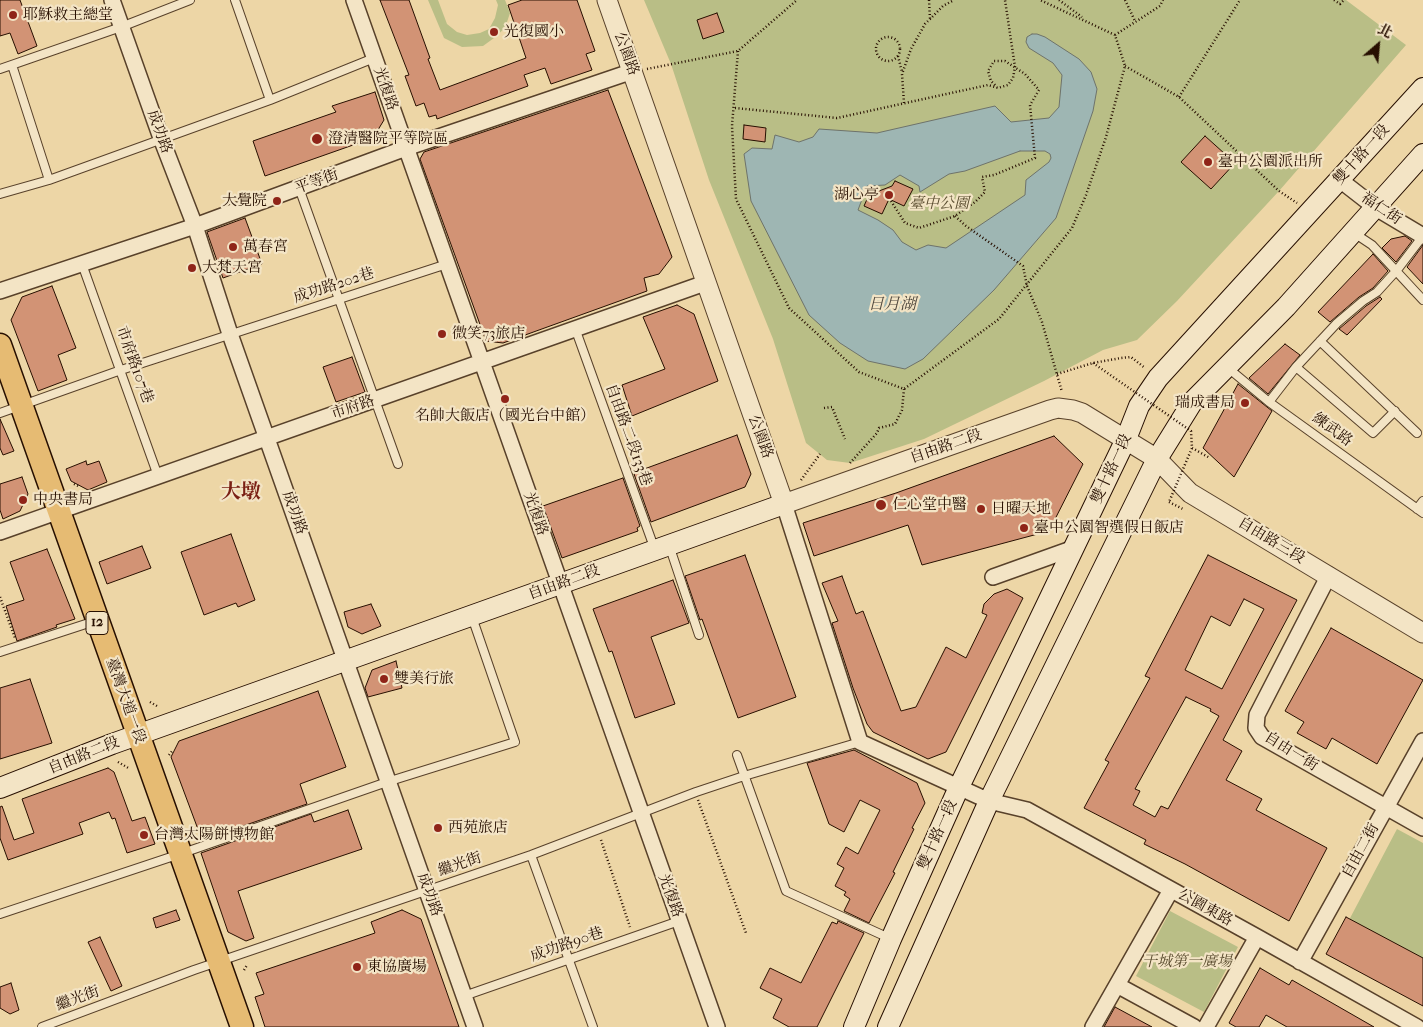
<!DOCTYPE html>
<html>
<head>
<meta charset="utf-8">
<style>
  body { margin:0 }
  #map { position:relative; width:1423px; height:1027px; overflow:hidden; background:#edd6a6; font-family:"IM FELL French Canon","Noto Serif TC",serif }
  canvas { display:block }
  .north { position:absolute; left:1353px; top:20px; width:50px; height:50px; -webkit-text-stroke:4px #f3e4c5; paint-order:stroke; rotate:27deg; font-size:14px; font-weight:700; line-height:20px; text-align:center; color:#270f00 }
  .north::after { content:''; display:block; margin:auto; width:18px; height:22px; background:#270f00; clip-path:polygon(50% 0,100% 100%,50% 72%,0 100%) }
</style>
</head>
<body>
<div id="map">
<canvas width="1423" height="1027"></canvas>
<div class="north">北</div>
</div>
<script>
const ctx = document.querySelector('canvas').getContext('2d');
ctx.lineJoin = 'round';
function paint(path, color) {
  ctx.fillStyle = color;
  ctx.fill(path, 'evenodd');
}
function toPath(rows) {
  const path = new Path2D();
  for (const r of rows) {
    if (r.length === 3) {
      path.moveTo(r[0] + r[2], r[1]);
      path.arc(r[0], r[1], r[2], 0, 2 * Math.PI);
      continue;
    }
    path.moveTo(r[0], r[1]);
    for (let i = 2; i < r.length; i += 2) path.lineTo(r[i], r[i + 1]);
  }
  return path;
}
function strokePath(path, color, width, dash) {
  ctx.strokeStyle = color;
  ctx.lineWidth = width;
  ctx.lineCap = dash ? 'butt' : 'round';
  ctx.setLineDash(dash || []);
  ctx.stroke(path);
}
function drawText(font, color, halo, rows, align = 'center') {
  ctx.font = font + ' "IM FELL French Canon","Noto Serif TC",serif';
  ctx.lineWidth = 4.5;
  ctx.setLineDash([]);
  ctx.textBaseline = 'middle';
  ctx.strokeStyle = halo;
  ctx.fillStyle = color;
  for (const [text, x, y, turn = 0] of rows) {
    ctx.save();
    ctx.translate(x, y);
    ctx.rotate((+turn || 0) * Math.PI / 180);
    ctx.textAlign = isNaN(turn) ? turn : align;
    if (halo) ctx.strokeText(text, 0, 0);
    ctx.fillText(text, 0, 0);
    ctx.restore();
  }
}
const green = toPath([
  [428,0,438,0,447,24,457,32,467,35,480,33,489,29,495,18,498,5,496,0,505,0,510,13,505,28,494,38,483,46,462,47,444,38],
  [644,0,1346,0,1406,45,1279,191,1177,301,1137,340,1103,350,1044,381,924,439,850,463,827,460,806,443,773,339,709,180,671,64],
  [1397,829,1423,843,1423,963,1348,922],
  [1170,911,1238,947,1204,1012,1136,976]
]);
const water = toPath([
  [1032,34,1037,34,1045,37,1079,59,1091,72,1097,89,1093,111,1056,218,994,290,923,359,905,369,868,361,840,343,809,315,751,201,744,154,752,148,772,149,775,135,799,142,813,137,819,129,877,133,995,106,1011,122,1049,118,1059,107,1062,75,1053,63,1029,48,1026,42,1027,37,1032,34],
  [1020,151,1045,151,1050,154,1051,158,1049,162,1026,180,1025,195,946,248,928,245,916,250,902,242,893,230,878,220,858,210,867,186,885,185,900,175,919,186,920,192,949,174,965,171,1020,151]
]);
const building = toPath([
  [0,0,20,0,37,46,18,54,10,33,0,36,0,0],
  [380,0,409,0,430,58,428,59,440,90,526,58,508,5,522,0,577,0,595,51,586,54,592,70,551,84,545,68,524,75,528,86,437,119,436,115,429,117,424,103,416,106,405,76,409,75,380,0],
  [717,13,724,32,703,39,697,20,717,13],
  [608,90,672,257,659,274,644,278,647,291,503,343,486,341,420,159,424,152,608,90],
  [375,92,384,120,373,138,265,176,253,141,336,112,332,106,375,92],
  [744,125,766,128,765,142,743,139,744,125],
  [1205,136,1235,163,1211,189,1181,162,1205,136],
  [895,181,913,189,904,206,889,199,882,214,864,206,872,188,879,191,892,186,895,181],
  [245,218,262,264,223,278,207,232,245,218],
  [1405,236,1412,241,1396,262,1382,248,1391,239,1405,236],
  [1423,245,1423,284,1407,267,1423,245],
  [1373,254,1388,271,1373,288,1359,297,1330,322,1318,312,1373,254],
  [52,286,76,348,58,355,67,380,38,391,11,320,22,297,52,286],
  [1380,297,1382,299,1347,335,1339,329,1366,306,1380,297],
  [677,305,694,314,718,381,632,416,622,385,665,369,643,317,677,305],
  [1285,344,1300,355,1268,394,1249,378,1285,344],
  [352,357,365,392,336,402,323,367,352,357],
  [1238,384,1272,411,1234,477,1203,448,1238,384],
  [0,419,14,451,3,455,0,448,0,419],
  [737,435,751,474,745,487,651,522,634,474,637,473,636,472,737,435],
  [1054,436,1083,464,1049,531,922,565,908,525,814,556,803,523,896,493,1054,436],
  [86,461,87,465,99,461,107,482,88,490,71,481,66,469,86,461],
  [22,477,28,494,20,511,3,519,0,510,0,484,22,477],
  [623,478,640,526,637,528,638,531,562,558,543,506,623,478],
  [231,534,255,600,238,607,236,603,204,615,181,552,231,534],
  [142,546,151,568,107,584,99,562,142,546],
  [47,549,75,619,56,625,57,627,17,641,6,606,24,600,10,562,47,549],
  [745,555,796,697,738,718,702,619,700,620,685,576,745,555],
  [1208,555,1297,600,1223,740,1242,751,1226,780,1262,799,1256,810,1327,848,1289,921,1185,864,1144,844,1146,840,1084,808,1109,762,1105,760,1150,678,1145,676,1208,555],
  [1244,599,1264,609,1222,689,1185,670,1211,616,1230,626,1244,599],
  [1186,697,1211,709,1210,711,1219,716,1168,809,1161,806,1155,817,1133,805,1140,791,1135,789,1186,697],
  [842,576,856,614,863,611,901,711,916,707,946,647,966,658,987,615,982,613,984,604,994,594,1007,589,1023,598,946,752,928,759,873,732,867,724,853,688,832,623,838,621,822,583,842,576],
  [673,580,689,623,651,637,675,704,635,718,612,651,609,652,593,609,673,580],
  [371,604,381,626,362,634,348,627,344,612,371,604],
  [1331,628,1423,680,1377,764,1332,738,1326,749,1297,733,1304,722,1285,711,1331,628],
  [396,661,402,688,368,697,365,688,372,670,396,661],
  [30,679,52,743,0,759,0,688,30,679],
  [318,691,346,767,300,784,307,804,202,840,171,757,179,741,318,691],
  [854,750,917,783,925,803,912,828,914,829,893,872,895,873,869,923,844,911,850,899,844,895,846,892,835,886,844,868,837,864,846,847,858,854,880,810,860,800,844,832,829,824,807,763,854,750],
  [108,768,114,772,132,821,145,817,155,844,127,853,115,818,112,819,109,812,79,823,83,834,8,860,0,838,0,807,2,806,14,840,34,833,22,799,108,768],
  [348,810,362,849,238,891,254,938,246,941,228,932,201,853,311,814,314,822,348,810],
  [176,910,180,920,156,928,153,918,176,910],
  [402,910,421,919,459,1027,265,1027,255,997,264,994,256,973,375,933,371,922,402,910],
  [1346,917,1423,958,1423,1006,1326,954,1346,917],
  [838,921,864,933,817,1027,789,1027,773,1018,782,999,760,988,770,968,801,983,832,922,837,924,838,921],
  [100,937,122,986,111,991,88,942,100,937],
  [1260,968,1289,985,1292,980,1374,1027,1287,1027,1266,1015,1259,1027,1236,1027,1229,1023,1260,968],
  [11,983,19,1010,10,1014,0,1008,0,987,11,983],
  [1115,1007,1152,1027,1104,1027,1115,1007]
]);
const path = toPath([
  [929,0,930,19],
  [1059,0,1082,17],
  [1125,0,1135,21],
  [1334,0,1340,4,1344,0],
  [1115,35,1160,6,1163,0],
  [888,49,12],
  [738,51,732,126,736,199,789,308,859,372,904,389,999,319,1072,228,1086,195,1106,137,1125,66,1115,35,1040,0],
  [898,56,902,72],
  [1125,66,1179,97,1279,191,1297,203],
  [647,69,738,51,797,0],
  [1179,97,1240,0],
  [904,103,902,74,911,49,925,24,943,6,954,0],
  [735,108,837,118,988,85,998,88,1008,85,1013,78,1015,67,1005,0],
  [891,201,905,223,919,228,955,216,975,202,985,192,982,177,994,175,1035,158,1030,105,1039,90,1025,74,1005,61,994,61,988,71,991,81,997,87],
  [955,216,966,226,1023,266,1027,286,1042,322,1062,392],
  [1057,374,1093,363,1121,358,1131,357,1145,368],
  [824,408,832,407,845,439],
  [1192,448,1210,458],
  [850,463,877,433,879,428,895,424,902,410,904,389],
  [801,480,820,454],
  [74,484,78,486],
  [1169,502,1183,509],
  [0,597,15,638],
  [150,702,157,706],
  [169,755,173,750],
  [118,762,130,769],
  [698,800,746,933],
  [601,840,630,927],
  [244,970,247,965]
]);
const service = toPath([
  [235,0,270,100],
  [12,65,49,180],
  [0,69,121,27,190,0],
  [299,188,398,464],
  [0,194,49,180,270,100,374,58],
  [1354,233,1372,245,1423,300],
  [82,264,158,476],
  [575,328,655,550],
  [1320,341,1417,433],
  [1296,367,1373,433,1395,411],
  [1228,368,1269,402,1423,513],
  [1269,402,1296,367,1337,323,1363,301,1377,292,1397,270,1423,236],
  [0,413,121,370,447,264],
  [1417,509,1423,501],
  [669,545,699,635],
  [0,652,95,621],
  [737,755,786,891,889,938],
  [531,855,593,1027],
  [0,914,180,854,387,782,515,742,472,617],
  [464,996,679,921],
  [42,1027,194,970,531,855,696,792,744,776,860,742]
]);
const minor = toPath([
  [112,0,161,138,195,226,230,334,475,1027],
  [354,0,717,1027],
  [1340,180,1376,208,1423,236],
  [0,291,195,226,406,148,633,71],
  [784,504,860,742,989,801,1027,810,1257,937,1417,1027],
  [0,532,705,283],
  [1329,575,1257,715,1256,728,1262,737,1423,828],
  [993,577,1074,548],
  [1300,962,1423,741],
  [1117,985,1194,1027],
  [1093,1027,1171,890],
  [1206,1027,1257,937]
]);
const tertiary = toPath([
  [607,0,784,504,1050,410,1058,408,1073,410,1082,413,1157,459,1190,493,1423,633]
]);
const secondary = toPath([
  [0,788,112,744,784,504],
  [854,1027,891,939,959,787,1126,439,1139,406,1158,378,1423,88],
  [888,1027,989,801,1157,459,1193,401,1286,307,1423,154]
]);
const primary = toPath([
  [0,345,242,1027]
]);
const pathBridge = toPath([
  [1093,363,1191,431,1192,448,1169,502]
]);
const markers = [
  [13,15,5,"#8f2418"],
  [494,32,5,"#8f2418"],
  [317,139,6,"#8f2418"],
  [1208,162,5,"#8f2418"],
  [889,195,5,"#8f2418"],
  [277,201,5,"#8f2418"],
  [233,247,5,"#8f2418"],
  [192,268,5,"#8f2418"],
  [442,334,5,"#8f2418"],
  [505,399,5,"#8f2418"],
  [1245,403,5,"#8f2418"],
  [23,500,5,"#8f2418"],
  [881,505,6,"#8f2418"],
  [981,509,5,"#8f2418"],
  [1024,528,5,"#8f2418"],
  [384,679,5,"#8f2418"],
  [438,828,5,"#8f2418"],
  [144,835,5,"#8f2418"],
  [357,967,5,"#8f2418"]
];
const shields = [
  [97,623,22]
];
const shieldNames = [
  ["12",97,623]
];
const poiNames = [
  ["耶穌救主總堂",23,15],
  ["光復國小",504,32],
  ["澄清醫院平等院區",328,139],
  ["臺中公園派出所",1218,162],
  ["湖心亭",879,195,"right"],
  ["大覺院",267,201,"right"],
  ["萬春宮",243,247],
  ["大梵天宮",202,268],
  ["微笑73旅店",452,334],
  ["瑞成書局",1235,403,"right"],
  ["名帥大飯店（國光台中館）",505,416,"center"],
  ["中央書局",33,500],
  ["仁心堂中醫",892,505],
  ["日曜天地",991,509],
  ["臺中公園智選假日飯店",1034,528],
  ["雙美行旅",394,679],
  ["西苑旅店",448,828],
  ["台灣太陽餅博物館",154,835],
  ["東協廣場",367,967]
];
const streetNames = [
  ["公園路",626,54,70],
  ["光復路",385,89,71],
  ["成功路",159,132,70],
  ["雙十路一段",1362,155,-48],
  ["平等街",317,182,-20],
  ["福仁街",1381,209,34],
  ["成功路202巷",334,286,-18],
  ["市府路107巷",134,365,70],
  ["市府路",353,408,-19],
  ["練武路",1332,430,36],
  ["自由路二段133巷",628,435,70],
  ["公園路",760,437,70],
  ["自由路二段",946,447,-19],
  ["雙十路一段",1112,469,-65],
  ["成功路",294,513,70],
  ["光復路",535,514,71],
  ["自由路三段",1271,541,31],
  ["自由路二段",564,583,-20],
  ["臺灣大道一段",125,701,70],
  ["自由一街",1291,752,32],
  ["自由路二段",84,756,-22],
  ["雙十路一段",938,835,-66],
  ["自由二街",1361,851,-61],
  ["繼光街",460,865,-19],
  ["成功路",429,895,70],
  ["光復路",670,896,70],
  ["公園東路",1205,908,29],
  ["成功路90巷",567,945,-19],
  ["繼光街",78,999,-20]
];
const parkNames = [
  ["臺中公園",939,204],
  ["干城第一廣場",1187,962]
];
const waterNames = [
  ["日月湖",892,305]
];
const districtNames = [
  ["大墩",241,493]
];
paint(green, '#b9be86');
paint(water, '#9eb6b3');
strokePath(water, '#6e736b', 1);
paint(building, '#d29375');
strokePath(building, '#270f00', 1);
strokePath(service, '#58412a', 10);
strokePath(minor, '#58412a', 18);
strokePath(tertiary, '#58412a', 21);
strokePath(secondary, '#270f00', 22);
strokePath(primary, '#270f00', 25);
strokePath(path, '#270f00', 2.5, [1, 2.5]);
strokePath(service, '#f3e4c5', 8);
strokePath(minor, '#f3e4c5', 15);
strokePath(tertiary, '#f3e4c5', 19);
strokePath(secondary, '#f3e4c5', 20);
strokePath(primary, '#e6bb73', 22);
strokePath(pathBridge, '#270f00', 2.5, [1, 2.5]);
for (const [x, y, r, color] of markers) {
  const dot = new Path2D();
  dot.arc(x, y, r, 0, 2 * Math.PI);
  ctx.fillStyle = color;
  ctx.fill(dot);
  strokePath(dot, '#f3e4c5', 2);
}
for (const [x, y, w] of shields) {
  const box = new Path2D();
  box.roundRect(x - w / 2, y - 11.5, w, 23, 4);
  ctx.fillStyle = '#f3e4c5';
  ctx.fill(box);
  strokePath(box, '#270f00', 1);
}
drawText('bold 14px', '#270f00', null, shieldNames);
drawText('15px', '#270f00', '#f3e4c5', poiNames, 'left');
drawText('15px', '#270f00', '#f3e4c5', streetNames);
drawText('italic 15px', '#5a4c2f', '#f3e4c5', parkNames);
drawText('italic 16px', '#51493f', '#f3e4c5', waterNames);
drawText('bold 20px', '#7a1f14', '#f3e4c5', districtNames);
</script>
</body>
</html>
